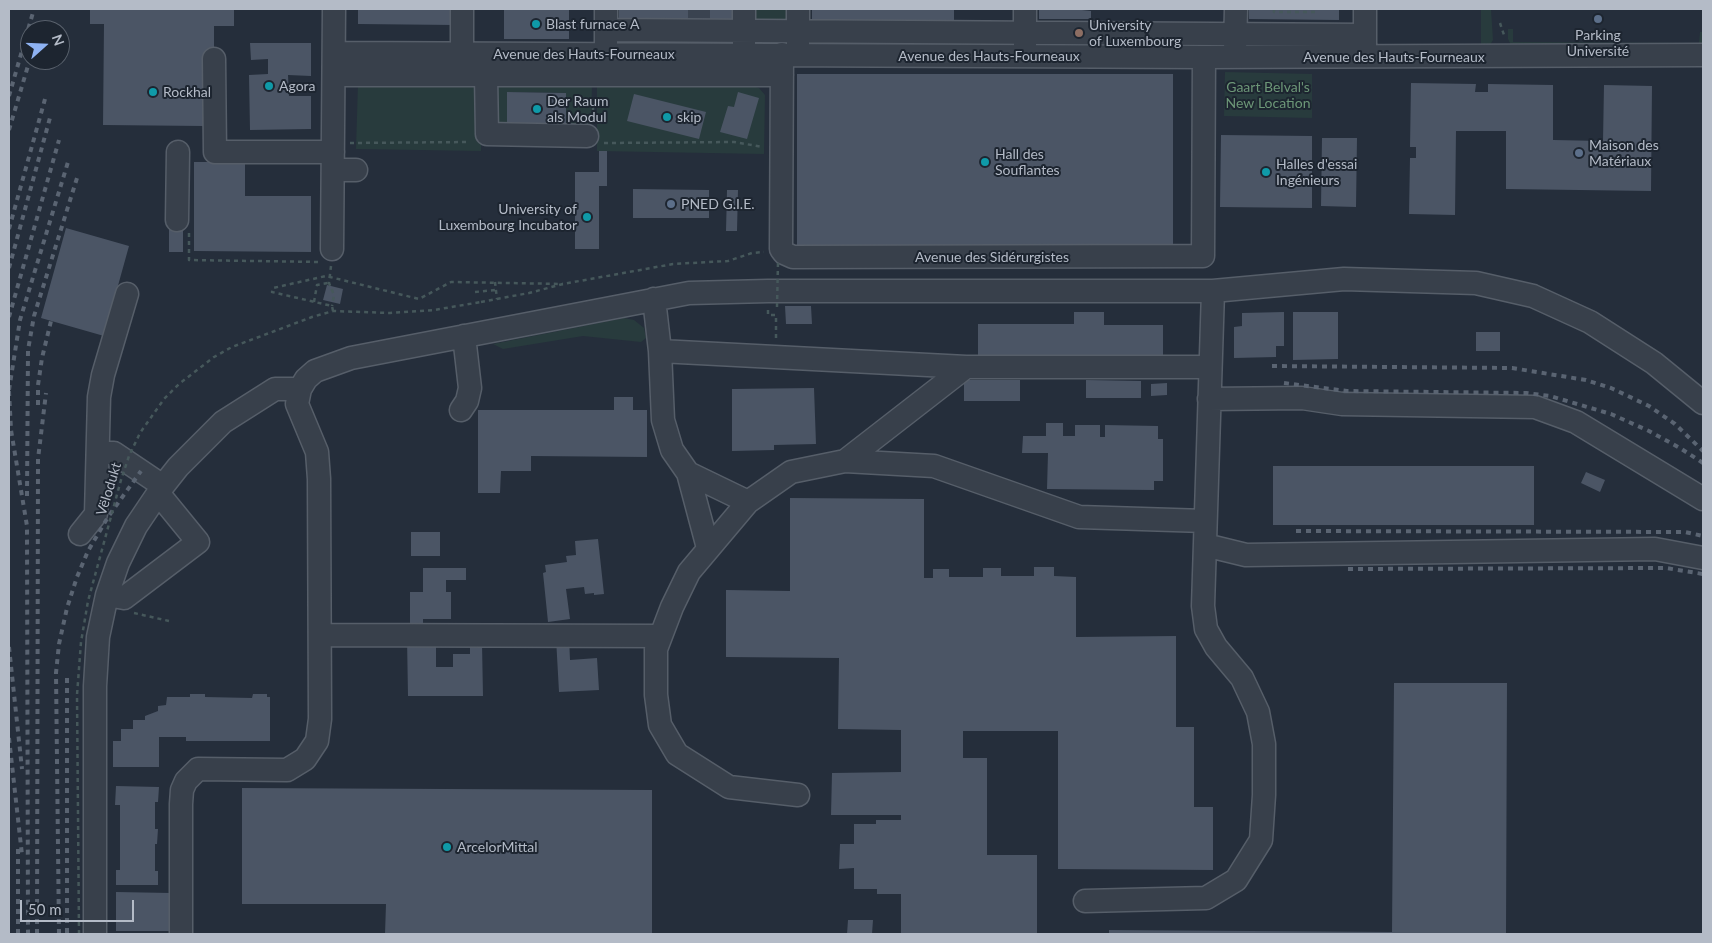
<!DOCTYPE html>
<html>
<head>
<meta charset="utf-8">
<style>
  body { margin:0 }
  #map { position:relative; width:1712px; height:943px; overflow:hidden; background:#252e3b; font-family:Lato,sans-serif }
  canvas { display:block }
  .frame { position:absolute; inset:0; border:10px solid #b4bbc7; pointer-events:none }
  .north { position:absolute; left:20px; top:20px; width:50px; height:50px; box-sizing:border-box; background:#1d2530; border:1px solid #59616c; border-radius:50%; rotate:70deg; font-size:14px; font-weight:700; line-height:20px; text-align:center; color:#b4bbc7 }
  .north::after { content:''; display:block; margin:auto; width:18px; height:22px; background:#8eb2f2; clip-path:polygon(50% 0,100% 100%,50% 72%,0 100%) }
  .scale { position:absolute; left:20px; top:900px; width:114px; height:22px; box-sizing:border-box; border:2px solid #b4bbc7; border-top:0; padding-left:6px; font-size:15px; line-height:18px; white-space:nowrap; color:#b4bbc7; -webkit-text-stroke:4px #1d2530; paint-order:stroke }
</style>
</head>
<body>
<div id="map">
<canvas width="1712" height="943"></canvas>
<div class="frame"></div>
<div class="north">N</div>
<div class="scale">50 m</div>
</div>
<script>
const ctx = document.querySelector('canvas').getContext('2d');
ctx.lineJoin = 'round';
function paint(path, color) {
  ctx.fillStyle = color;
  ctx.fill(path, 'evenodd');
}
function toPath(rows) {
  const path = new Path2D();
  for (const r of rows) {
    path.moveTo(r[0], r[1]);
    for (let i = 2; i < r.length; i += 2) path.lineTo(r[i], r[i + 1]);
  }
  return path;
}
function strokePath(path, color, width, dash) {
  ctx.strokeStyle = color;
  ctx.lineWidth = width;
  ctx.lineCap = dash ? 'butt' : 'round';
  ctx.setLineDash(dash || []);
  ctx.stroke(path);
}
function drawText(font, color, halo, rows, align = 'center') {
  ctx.font = font + ' Lato,sans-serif';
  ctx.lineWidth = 4;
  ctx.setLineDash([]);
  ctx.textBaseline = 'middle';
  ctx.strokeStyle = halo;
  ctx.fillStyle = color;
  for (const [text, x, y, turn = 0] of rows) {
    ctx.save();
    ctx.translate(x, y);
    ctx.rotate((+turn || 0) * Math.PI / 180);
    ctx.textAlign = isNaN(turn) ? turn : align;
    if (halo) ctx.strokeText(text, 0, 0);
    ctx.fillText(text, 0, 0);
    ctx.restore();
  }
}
const green = toPath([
  [747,9,795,9,795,20,747,20],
  [1481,9,1491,9,1493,40,1490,45,1481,50],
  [1508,29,1513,29,1513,42,1699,43,1700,32,1703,32,1703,47,1511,45,1508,39],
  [1225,72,1312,74,1312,118,1224,116],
  [358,83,482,84,481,151,356,149],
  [491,84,592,85,591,126,566,126,566,93,507,92,507,125,497,125],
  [597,85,750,85,759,88,765,95,764,154,597,151],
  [624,318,634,320,644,328,646,338,641,342,583,336,503,349,493,344]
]);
const building = toPath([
  [90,9,234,9,234,26,214,26,214,59,204,59,203,126,103,125,104,24,90,24],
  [358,9,454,9,454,25,358,24],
  [504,9,569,9,569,39,504,39],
  [619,9,739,9,739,20,619,20],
  [812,9,954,9,954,21,812,20],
  [1039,9,1072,10,1072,9,1082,9,1082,10,1091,11,1091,19,1039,19],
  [1249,9,1339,9,1339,20,1249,19],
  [250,43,311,43,311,76,288,75,289,96,311,96,311,129,250,130,249,75,268,74,268,59,251,60],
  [797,74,1173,74,1173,251,797,250],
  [1411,83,1476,84,1475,92,1488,92,1488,84,1553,85,1553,140,1603,141,1604,85,1652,86,1651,191,1506,189,1506,131,1456,131,1455,215,1409,214,1410,158,1416,158,1416,147,1410,147],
  [507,92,566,93,566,126,507,125],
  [738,92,759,98,747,139,720,132,728,106,734,107],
  [634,94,706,112,699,139,627,121],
  [1221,135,1312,136,1312,208,1220,207],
  [1322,138,1357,138,1356,207,1321,206],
  [599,151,607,151,607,186,599,186,599,249,575,249,575,172,599,172],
  [194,162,245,162,245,196,311,196,311,252,194,251],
  [633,189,709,190,709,218,633,218],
  [727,190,738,190,737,231,726,231],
  [169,222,183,222,183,252,169,252],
  [66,228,129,246,104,336,41,318],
  [327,285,343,289,340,304,323,300],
  [785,306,811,306,812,324,786,324],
  [1074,312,1104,312,1104,325,1163,325,1163,360,978,360,978,324,1074,324],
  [1284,312,1284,346,1276,346,1276,357,1234,358,1234,327,1242,326,1242,313],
  [1293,312,1338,312,1338,359,1293,360],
  [1476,332,1500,332,1500,351,1476,351],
  [964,380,1020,380,1020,401,964,401],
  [1086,380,1141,381,1141,398,1086,398],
  [1167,383,1167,395,1151,396,1151,384],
  [814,388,816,444,774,445,774,450,732,451,732,389],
  [614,397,633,397,633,410,647,410,647,457,531,456,531,471,501,471,500,493,478,493,478,410,614,410],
  [1046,423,1063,423,1063,436,1075,436,1075,425,1100,425,1100,437,1105,437,1105,425,1158,426,1158,439,1163,439,1163,481,1154,481,1154,490,1047,489,1048,453,1022,453,1023,436,1046,436],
  [1273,466,1534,466,1534,525,1273,525],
  [1586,472,1605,480,1600,492,1581,483],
  [790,498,924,499,924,578,933,578,933,569,949,569,949,577,983,577,983,568,1001,568,1001,576,1034,576,1034,567,1054,567,1054,576,1076,577,1076,637,1176,636,1176,727,1194,727,1194,807,1213,807,1213,870,1058,869,1058,731,963,731,963,758,987,758,987,855,1037,855,1037,934,901,934,901,894,877,894,877,889,854,889,854,868,839,869,840,844,854,844,854,824,876,824,876,820,901,820,901,815,831,815,832,773,901,772,901,730,838,729,839,658,726,657,726,590,790,591],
  [411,532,440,532,440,556,411,556],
  [598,539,604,594,594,595,594,593,585,594,584,587,566,589,570,619,548,622,543,573,546,572,545,565,567,562,566,556,576,555,575,541],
  [423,568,466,568,466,580,446,580,446,592,451,592,451,619,423,619,423,623,410,623,410,592,423,592],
  [436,637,436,667,453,667,453,654,470,654,470,643,482,643,483,696,408,696,407,638],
  [569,637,570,660,597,658,599,690,559,692,556,638],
  [1394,683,1507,683,1506,934,1109,934,1109,930,1392,932],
  [190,694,205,694,205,697,252,698,253,694,267,694,267,697,270,697,270,741,186,741,186,737,159,737,159,767,113,767,113,741,121,741,121,729,133,729,133,720,145,720,145,716,158,711,158,706,166,705,167,697,190,697],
  [116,786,159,787,158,802,155,802,155,829,158,829,157,844,155,844,155,871,158,871,158,885,116,885,116,870,120,870,120,805,115,805],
  [242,788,652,790,652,934,385,934,386,904,242,904],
  [116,892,171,893,170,931,116,931],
  [848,920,873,920,872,934,847,934]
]);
const minorTunnel = toPath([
  [699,20,699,9]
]);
const path = toPath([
  [1274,9,1274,12,1316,12,1316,9],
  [1500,23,1505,38],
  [593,118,593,94],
  [350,143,470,142],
  [604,143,734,142,763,147],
  [189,233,189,260,319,262],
  [331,266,329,283,334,295,332,306],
  [495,282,497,299],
  [475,292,496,290],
  [314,302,317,285,328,283],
  [481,302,529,293,563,284,673,264,728,261,752,253,764,252],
  [768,310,768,315,776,315,776,338],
  [134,613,169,621]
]);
const minor = toPath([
  [606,30,1365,35],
  [606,45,606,9],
  [744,45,744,9],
  [798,46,798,9],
  [1025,48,1025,9],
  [1235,50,1236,9],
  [1365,50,1365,9],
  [334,53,1204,57,1703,55],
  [462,53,462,9],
  [782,54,781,249,784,253,793,257,1203,256,1204,57],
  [214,59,215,152,333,152],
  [334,75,782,75],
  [486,75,487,134,587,136],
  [333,170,356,170],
  [177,220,178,152],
  [332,249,334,9],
  [654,299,660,351,663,420,672,450,688,473,748,502],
  [660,351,966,367,845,461,791,472,748,502,689,572,672,607,656,649,656,695,660,725,677,754,729,787,798,795],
  [966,367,1210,367],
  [1209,399,1302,398,1342,404,1535,407,1576,422,1703,499],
  [461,410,467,401,470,388,464,336],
  [98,453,114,453,163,486],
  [845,461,934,466,1079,517,1205,521],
  [688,473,708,548],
  [80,534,96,514,99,397,103,375,127,294],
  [1205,545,1246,555,1655,549,1703,558],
  [107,595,124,598,198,542,158,493],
  [320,635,661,636],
  [1085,901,1206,898,1236,880,1261,840,1264,795,1264,744,1258,712,1242,678,1216,647,1206,629,1203,606,1213,291],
  [95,934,95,686,98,637,107,595,118,563,136,526,163,486,178,467,223,422,275,389,300,389,306,379,315,371,351,358,689,293,768,291,1213,291,1344,279,1476,283,1533,296,1590,322,1654,363,1703,403],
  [181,934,181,804,182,790,186,781,198,769,287,770,305,759,317,741,320,719,319,479,317,452,297,404,300,389]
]);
const rail = toPath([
  [9,96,34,9],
  [9,130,30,59],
  [9,229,45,99],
  [9,268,51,114],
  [9,317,59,140],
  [1272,366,1512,368,1586,380,1611,388,1649,406,1675,424,1703,451],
  [1284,383,1347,391,1526,393,1550,396,1611,414,1649,431,1680,448,1703,463],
  [9,390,20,320,68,162],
  [9,391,11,430,27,526,28,934],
  [38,405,38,385,42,358,51,321],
  [27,496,28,350,34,316,77,178],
  [1296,531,1685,532,1703,536],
  [1348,569,1666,568,1703,574],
  [9,647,22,769],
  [67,678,67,934],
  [9,738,22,855],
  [18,934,18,848],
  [37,934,38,459,46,393],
  [59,934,56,673,59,644,67,608,77,577,88,551,108,517,141,471]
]);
const pathBridge = toPath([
  [777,307,778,262],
  [333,311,332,306,272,292,273,288,326,276,419,299,451,282,563,284],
  [79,934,77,695,81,642,88,601,121,480,129,456,140,433,164,399,179,384,214,357,232,347,312,317,333,311,390,313,434,310,481,302]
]);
const markers = [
  [1598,19,5,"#5c6f8a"],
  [536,24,5,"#0f9aa8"],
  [1079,33,5,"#8d6e63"],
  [269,86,5,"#0f9aa8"],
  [153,92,5,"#0f9aa8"],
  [537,109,5,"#0f9aa8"],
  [667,117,5,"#0f9aa8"],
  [1579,153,5,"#5c6f8a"],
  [985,162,5,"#0f9aa8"],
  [1266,172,5,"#0f9aa8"],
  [671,204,5,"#5c6f8a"],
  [587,217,5,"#0f9aa8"],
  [447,847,5,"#0f9aa8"]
];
const poiNames = [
  ["Blast furnace A",546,24],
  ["University",1089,25],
  ["of Luxembourg",1089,41],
  ["Parking",1598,35,"center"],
  ["Université",1598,51,"center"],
  ["Agora",279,86],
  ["Rockhal",163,92],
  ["Der Raum",547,101],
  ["als Modul",547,117],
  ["skip",677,117],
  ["Maison des",1589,145],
  ["Matériaux",1589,161],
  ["Hall des",995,154],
  ["Souflantes",995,170],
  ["Halles d'essai",1276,164],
  ["Ingénieurs",1276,180],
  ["PNED G.I.E.",681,204],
  ["University of",577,209,"right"],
  ["Luxembourg Incubator",577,225,"right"],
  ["ArcelorMittal",457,847]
];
const streetNames = [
  ["Avenue des Hauts-Fourneaux",584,54],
  ["Avenue des Hauts-Fourneaux",989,56],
  ["Avenue des Hauts-Fourneaux",1394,57],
  ["Avenue des Sidérurgistes",992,257],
  ["Vëlodukt",109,489,-73]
];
const parkNames = [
  ["Gaart Belval's",1268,87],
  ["New Location",1268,103]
];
paint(green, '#283b3d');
paint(building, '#4b5565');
strokePath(minorTunnel, '#3a4350', 22, [22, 11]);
strokePath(minor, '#565e69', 25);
strokePath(path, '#46585b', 2.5, [4, 4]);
strokePath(minor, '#38404b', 22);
strokePath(rail, '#5a6472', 4, [5, 5]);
strokePath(pathBridge, '#46585b', 2.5, [4, 4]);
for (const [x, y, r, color] of markers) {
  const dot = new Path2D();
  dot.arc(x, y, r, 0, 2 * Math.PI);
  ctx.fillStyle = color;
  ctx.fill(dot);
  strokePath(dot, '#1d2530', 2);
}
drawText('14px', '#b4bbc7', '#1d2530', poiNames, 'left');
drawText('14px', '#b4bbc7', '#1d2530', streetNames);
drawText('14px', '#6c9677', '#1d2530', parkNames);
</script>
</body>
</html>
